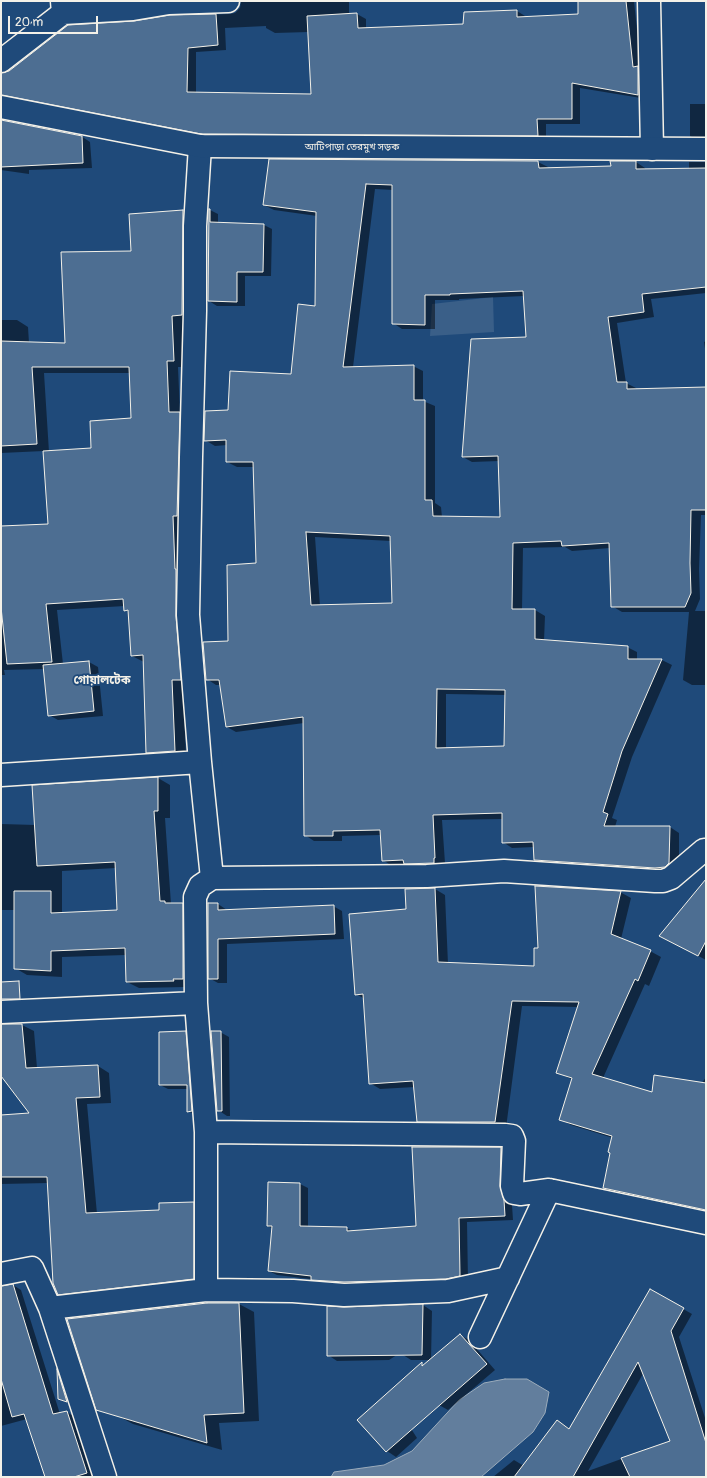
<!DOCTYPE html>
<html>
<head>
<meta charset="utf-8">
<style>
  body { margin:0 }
  #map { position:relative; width:707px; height:1478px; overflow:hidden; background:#1f4a7a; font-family:Pangolin,sans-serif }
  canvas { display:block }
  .frame { position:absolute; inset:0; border:2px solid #f4f1e8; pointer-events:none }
  .scale { position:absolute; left:8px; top:16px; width:90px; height:18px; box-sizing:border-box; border:2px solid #f4f1e8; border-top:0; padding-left:5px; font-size:12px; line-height:14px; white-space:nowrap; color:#f4f1e8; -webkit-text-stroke:3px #1f4a7a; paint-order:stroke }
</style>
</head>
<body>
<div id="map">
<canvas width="707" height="1478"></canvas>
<div class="frame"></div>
<div class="scale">20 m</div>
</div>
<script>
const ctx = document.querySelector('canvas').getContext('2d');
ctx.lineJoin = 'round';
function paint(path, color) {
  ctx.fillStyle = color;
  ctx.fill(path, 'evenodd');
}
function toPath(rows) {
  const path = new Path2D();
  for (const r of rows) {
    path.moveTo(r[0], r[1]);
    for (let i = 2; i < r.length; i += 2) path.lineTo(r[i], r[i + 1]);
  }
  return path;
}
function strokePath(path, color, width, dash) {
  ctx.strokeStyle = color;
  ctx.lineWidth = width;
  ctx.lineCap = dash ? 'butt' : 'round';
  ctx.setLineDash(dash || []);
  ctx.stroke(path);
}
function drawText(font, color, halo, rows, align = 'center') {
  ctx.font = font + ' Pangolin,"Noto Sans Bengali",sans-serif';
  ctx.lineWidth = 3.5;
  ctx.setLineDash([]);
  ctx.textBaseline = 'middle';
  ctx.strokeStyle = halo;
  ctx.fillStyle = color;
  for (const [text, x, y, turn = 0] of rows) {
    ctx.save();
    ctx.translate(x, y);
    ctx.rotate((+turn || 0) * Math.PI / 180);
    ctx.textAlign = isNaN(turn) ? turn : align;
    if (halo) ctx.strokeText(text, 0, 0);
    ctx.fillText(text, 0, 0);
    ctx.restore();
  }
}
const green = toPath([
  [493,297,494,332,430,336,432,304]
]);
const water = toPath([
  [505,1379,527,1379,549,1392,545,1413,533,1432,481,1477,331,1477,334,1472,384,1465,412,1451,459,1400,484,1383,505,1379]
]);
const shadow = toPath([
  [241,1,349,1,349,15,357,14,366,19,366,28,464,24,517,11,525,16,525,17,579,15,579,1,634,1,641,69,647,99,580,88,580,124,546,124,546,140,211,138,1,103,1,74,134,22,170,16,229,14,235,13,240,8],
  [266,26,266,28,275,33,309,32,312,95,196,93,196,52,226,50,225,28],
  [690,104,706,104,706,141,699,141,690,136],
  [1,121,81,136,90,142,92,168,29,170,29,174,1,170],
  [270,160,538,162,548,167,548,169,612,167,636,162,645,168,645,170,689,169,689,162,706,162,706,293,651,299,654,317,617,323,626,383,636,388,636,390,706,388,706,515,701,515,699,569,700,599,695,611,706,611,706,685,692,685,683,680,689,612,622,612,612,606,610,548,572,551,565,547,523,548,522,610,535,610,545,616,544,641,627,647,637,652,637,660,662,660,672,665,632,757,612,818,617,820,615,827,670,827,679,833,679,868,674,872,544,865,535,860,534,847,512,848,503,842,503,819,442,820,445,863,443,863,443,868,414,869,408,865,392,866,383,860,381,835,342,836,342,841,314,841,305,835,304,723,236,732,227,727,221,685,216,685,207,679,229,642,257,564,254,467,237,467,227,462,227,445,215,446,205,440,229,411,292,375,316,308,317,216,274,210,264,205],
  [375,189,393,190,393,323,402,329,435,329,435,300,459,300,459,299,524,296,527,338,463,457,472,462,499,461,501,518,442,517,441,507,435,503,435,406,423,401,423,371,413,366,353,367],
  [315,537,391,541,393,604,320,606],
  [446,694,506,695,505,747,446,748],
  [210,210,218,214,218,223,264,225,272,229,271,276,245,276,245,306,217,306,209,301],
  [183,211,195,218,194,321,183,322,185,367,178,367,180,413,191,420,183,686,186,757,159,759,147,752,144,662,132,656,129,612,125,610,125,606,57,610,63,664,89,662,98,667,103,716,58,720,49,715,45,669,4,670,5,675,1,675,1,527,49,524,44,451,1,453,1,320,17,320,28,327,29,343,66,344,132,251,130,215],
  [44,373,130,373,132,419,92,449,49,452],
  [706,341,706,355,704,342],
  [158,778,170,785,170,818,165,818,171,904,182,904,194,911,195,985,185,985,185,987,139,988,127,982,126,955,62,957,62,977,27,975,15,968,15,910,1,910,1,824,36,825,33,786],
  [116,868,118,911,62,913,62,871],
  [706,880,706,960,670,941],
  [435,889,445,895,448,964,535,967,539,949,620,892,631,898,621,939,650,951,661,957,649,986,645,984,603,1078,653,1094,702,1083,706,1077,706,1213,614,1194,604,1188,613,1138,571,1125,560,1119,573,1080,557,1072,578,1007,522,1006,506,1128,428,1127,418,1121,415,1087,380,1089,370,1083,365,999,356,994,407,910],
  [209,904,218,904,227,910,333,906,342,911,344,939,227,944,227,983,218,983,209,978],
  [1,1025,22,1025,34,1031,37,1068,98,1066,109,1073,111,1103,87,1104,97,1214,160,1211,193,1203,205,1209,205,1285,70,1300,58,1294,49,1183,1,1184,1,1116,31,1114,1,1075],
  [185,1032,193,1037,196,1115,188,1111,188,1089,168,1089,160,1085],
  [220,1032,229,1037,230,1116,227,1116,218,1110],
  [501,1148,509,1153,507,1191,512,1205,513,1220,467,1222,468,1280,353,1287,320,1284,311,1279,277,1275,269,1271,273,1229,268,1226,269,1183,300,1184,308,1188,308,1227,347,1228,354,1232,417,1227],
  [13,1285,21,1290,60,1414,67,1412,75,1417,94,1477,46,1477,27,1419,1,1426,1,1287],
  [650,1290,692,1314,679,1337,706,1421,706,1477,493,1477,514,1460,524,1466,558,1421,570,1429],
  [644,1372,671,1441,588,1471],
  [239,1304,254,1312,259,1421,219,1423,222,1450,133,1424,118,1416],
  [423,1305,432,1311,431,1360,411,1360,400,1353,389,1360,337,1361,328,1355,344,1308],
  [460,1335,469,1340,495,1370,448,1410,439,1405],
  [58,1371,61,1373,71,1403,59,1398],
  [394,1402,417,1438,396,1457,387,1451]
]);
const building = toPath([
  [578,1,626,1,633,67,638,66,638,95,572,83,572,119,537,119,538,136,201,134,1,95,1,73,9,71,68,25,134,21,170,15,216,14,218,45,188,48,187,92,311,94,307,16,357,13,358,28,463,24,464,12,517,10,517,17,578,14,578,1],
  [1,120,82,136,83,163,1,167,1,120],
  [269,159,538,161,539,168,611,166,610,161,636,161,636,169,706,168,706,287,642,294,644,312,608,317,617,382,627,382,627,389,706,387,706,510,691,510,690,563,691,593,685,607,611,607,609,543,562,546,561,541,513,543,512,609,535,609,535,639,628,646,628,659,662,659,622,751,603,812,608,814,604,826,670,826,669,863,665,867,655,868,534,860,533,842,502,843,502,813,433,815,435,858,434,858,434,863,404,864,403,860,382,861,380,830,333,831,333,836,304,836,303,717,226,727,219,680,206,680,203,642,228,641,227,565,256,563,253,462,226,462,226,440,204,441,205,411,228,410,230,371,291,374,298,304,315,306,316,212,263,205,269,159],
  [366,184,392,185,392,324,425,325,425,295,450,295,450,294,523,291,526,337,471,339,462,457,498,456,500,517,433,516,432,500,425,500,425,400,414,400,414,365,343,367,366,184],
  [306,532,390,536,392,603,311,605,306,532],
  [437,689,505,690,504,746,436,748,437,689],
  [209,209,210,209,210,222,264,224,263,272,237,272,237,302,208,301,209,209],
  [183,210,182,315,172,316,174,361,167,361,169,412,180,412,177,516,173,516,175,569,176,569,176,616,181,680,172,680,175,751,146,753,143,655,131,656,128,610,124,611,123,599,46,604,52,662,7,664,1,607,1,526,48,524,43,451,91,448,90,421,131,418,129,367,32,367,37,444,1,446,1,341,65,343,61,252,131,251,129,214,183,210],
  [89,661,94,711,48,716,43,665,89,661],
  [158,777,158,811,154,811,160,901,165,901,165,903,183,903,183,979,173,979,174,981,126,982,125,948,51,951,51,971,14,969,14,891,51,891,51,913,117,910,115,862,37,866,32,785,158,777],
  [706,879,706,941,698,956,659,936,706,879],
  [535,886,621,891,611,934,651,950,638,981,635,979,592,1074,652,1092,654,1075,706,1083,706,1210,603,1188,610,1153,608,1152,612,1136,559,1120,572,1078,556,1073,579,1002,512,1001,495,1122,417,1122,413,1081,369,1084,363,994,355,995,349,914,406,909,405,889,435,888,438,962,534,966,534,948,538,948,535,886],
  [208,903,218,903,218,910,334,905,335,934,218,939,218,979,208,979,208,903],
  [19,981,20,999,1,999,1,982,19,981],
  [1,1024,22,1024,26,1068,98,1065,100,1097,76,1098,86,1213,159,1210,159,1203,194,1202,194,1279,58,1295,53,1283,47,1177,1,1177,1,1115,29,1113,1,1076,1,1024],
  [186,1031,192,1111,187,1112,187,1085,159,1085,159,1032,186,1031],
  [211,1031,221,1031,222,1111,217,1111,211,1031],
  [412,1147,501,1147,500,1186,504,1200,505,1216,459,1218,460,1276,446,1279,344,1282,311,1280,311,1276,268,1271,272,1226,267,1226,268,1182,300,1183,300,1226,347,1227,347,1231,416,1226,412,1147],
  [13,1284,53,1414,67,1411,87,1473,74,1477,45,1477,24,1414,12,1417,1,1379,1,1286,13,1284],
  [650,1289,684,1308,671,1331,706,1443,706,1477,630,1477,621,1458,670,1441,638,1362,573,1477,514,1477,557,1420,569,1429,650,1289],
  [207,1303,239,1303,244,1413,204,1415,207,1443,96,1410,67,1319,207,1303],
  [423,1304,422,1355,327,1356,327,1306,344,1307,423,1304],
  [460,1334,487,1364,386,1452,357,1420,422,1362,422,1366,460,1334],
  [57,1369,67,1402,58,1399,57,1369]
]);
const minor = toPath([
  [649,1,652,149],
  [63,13,133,9,169,3,228,1],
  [1,61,63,13,62,1],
  [200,146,195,226,195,311,191,457,188,615,200,762,212,878,200,886,195,897,196,1003,206,1132,206,1290],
  [1,775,200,762],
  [212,878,427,876,504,871,655,881,663,881,671,878,704,850,706,850],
  [1,1012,196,1003],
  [206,1132,505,1135,512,1136,514,1141,512,1186,514,1193,520,1194,549,1190],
  [1,1274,32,1268,50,1308,105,1477],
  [50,1308,206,1290,293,1291,344,1295,448,1291,508,1278],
  [480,1337,549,1190,706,1223]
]);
const major = toPath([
  [1,107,200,146,706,149]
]);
const streetNames = [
  ["আটিপাড়া তেরমুখ সড়ক",352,147]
];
const quarterNames = [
  ["গোয়ালটেক",102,681]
];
paint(green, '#3a5f88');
paint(water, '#627e9d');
strokePath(water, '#9cacbb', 1);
paint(shadow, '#0007');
paint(building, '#4d6e92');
strokePath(building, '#f4f1e8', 1);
strokePath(minor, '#f4f1e8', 25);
strokePath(major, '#f4f1e8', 25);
strokePath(minor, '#1f4a7a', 22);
strokePath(major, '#1f4a7a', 22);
drawText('10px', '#f4f1e8', '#1f4a7a', streetNames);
drawText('bold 12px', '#f4f1e8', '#1f4a7a', quarterNames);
</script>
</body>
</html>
